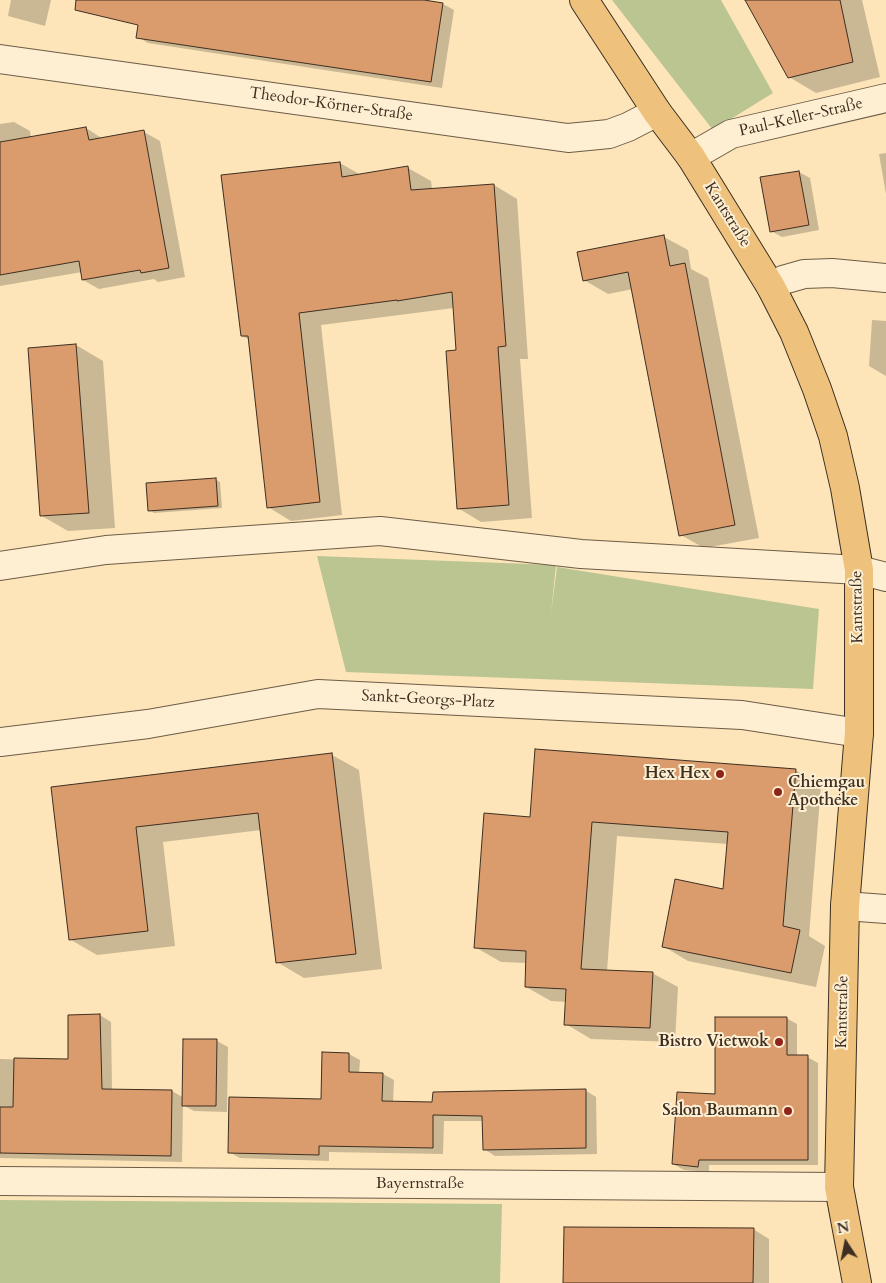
<!DOCTYPE html>
<html>
<head>
<meta charset="utf-8">
<style>
  body { margin:0 }
  #map { position:relative; width:886px; height:1283px; overflow:hidden; background:#fde5b9; font-family:Cardo,serif }
  canvas { display:block }
  .north { position:absolute; left:821px; top:1218px; width:50px; height:50px; -webkit-text-stroke:4px #feeed2; paint-order:stroke; rotate:349deg; font-size:14px; font-weight:700; line-height:20px; text-align:center; color:#3d2f21 }
  .north::after { content:''; display:block; margin:auto; width:18px; height:22px; background:#3d2f21; clip-path:polygon(50% 0,100% 100%,50% 72%,0 100%) }
</style>
</head>
<body>
<div id="map">
<canvas width="886" height="1283"></canvas>
<div class="north">N</div>
</div>
<script>
const ctx = document.querySelector('canvas').getContext('2d');
ctx.lineJoin = 'round';
function paint(path, color) {
  ctx.fillStyle = color;
  ctx.fill(path, 'evenodd');
}
function toPath(rows) {
  const path = new Path2D();
  for (const r of rows) {
    path.moveTo(r[0], r[1]);
    for (let i = 2; i < r.length; i += 2) path.lineTo(r[i], r[i + 1]);
  }
  return path;
}
function strokePath(path, color, width, dash) {
  ctx.strokeStyle = color;
  ctx.lineWidth = width;
  ctx.lineCap = dash ? 'butt' : 'round';
  ctx.setLineDash(dash || []);
  ctx.stroke(path);
}
function drawText(font, color, halo, rows, align = 'center') {
  ctx.font = font + ' Cardo,serif';
  ctx.lineWidth = 4;
  ctx.setLineDash([]);
  ctx.textBaseline = 'middle';
  ctx.strokeStyle = halo;
  ctx.fillStyle = color;
  for (const [text, x, y, turn = 0] of rows) {
    ctx.save();
    ctx.translate(x, y);
    ctx.rotate((+turn || 0) * Math.PI / 180);
    ctx.textAlign = isNaN(turn) ? turn : align;
    if (halo) ctx.strokeText(text, 0, 0);
    ctx.fillText(text, 0, 0);
    ctx.restore();
  }
}
const green = toPath([
  [612,0,721,0,773,93,713,130],
  [317,556,556,565,551,614,557,567,819,609,813,689,346,672],
  [0,1200,502,1204,500,1283,0,1283]
]);
const shadow = toPath([
  [11,0,51,0,45,26,8,16],
  [143,0,416,0,443,4,454,10,442,88,148,43,138,37],
  [752,0,862,0,880,77,816,93,789,77],
  [14,122,30,131,31,138,86,128,103,139,144,132,160,141,185,277,158,282,154,279,99,289,83,280,82,272,0,286,0,124],
  [886,153,886,194,879,154],
  [340,163,361,175,408,168,431,181,432,189,494,185,517,199,528,359,520,359,532,518,481,522,458,508,457,351,454,308,321,325,342,515,291,521,268,507,250,340,242,336],
  [799,172,810,178,819,230,782,237,771,231],
  [664,237,688,250,691,269,708,278,759,538,704,548,681,535,633,289,608,294,584,280],
  [872,320,886,321,886,376,869,366],
  [76,345,103,361,115,528,68,531,42,516],
  [215,479,220,482,222,508,154,513,149,510],
  [332,755,359,770,382,969,304,978,277,962,261,830,163,842,175,946,97,955,71,940,53,788],
  [795,770,821,785,809,936,825,946,816,987,688,961,663,946,724,890,728,844,617,836,607,971,652,973,678,987,675,1042,591,1039,566,1024,567,1002,551,1001,526,987,527,963,501,962,475,947,531,818],
  [100,1015,111,1022,112,1090,172,1091,184,1098,217,1041,228,1047,227,1112,194,1111,183,1105,182,1162,0,1158,0,1059,70,1061],
  [786,1018,797,1024,797,1057,807,1057,818,1063,818,1165,709,1165,709,1172,684,1170,673,1164,716,1096],
  [349,1054,360,1060,359,1074,383,1074,394,1080,393,1103,434,1103,585,1090,596,1097,597,1154,495,1156,484,1149,483,1121,444,1121,443,1154,329,1152,329,1161,240,1158,229,1152,322,1101],
  [753,1229,769,1239,769,1283,564,1283]
]);
const building = toPath([
  [76,0,424,0,443,3,431,82,136,38,138,25,75,10,76,0],
  [745,0,840,0,853,62,788,78,745,0],
  [86,127,89,140,144,130,169,268,141,273,140,270,82,280,79,261,0,275,0,142,86,127],
  [340,162,342,177,408,166,411,190,494,184,506,346,498,347,509,505,457,509,446,351,456,350,452,292,397,301,397,300,299,313,320,502,267,508,248,336,241,336,221,175,340,162],
  [799,171,809,225,770,232,760,177,799,171],
  [664,235,670,266,685,263,735,525,679,536,628,272,583,281,577,252,664,235],
  [76,344,89,513,40,516,28,348,76,344],
  [216,478,218,506,148,511,146,483,216,478],
  [535,749,796,769,783,926,800,930,791,973,662,947,675,879,723,889,728,832,592,822,581,969,653,972,650,1028,564,1025,566,989,525,987,526,951,474,948,484,813,530,817,535,749],
  [332,753,356,954,276,963,258,813,136,827,148,931,69,940,51,787,332,753],
  [100,1014,102,1089,172,1090,171,1156,0,1153,0,1107,13,1107,14,1058,68,1059,68,1015,100,1014],
  [715,1017,787,1017,787,1055,808,1055,808,1160,699,1160,698,1167,672,1164,677,1092,715,1094,715,1017],
  [183,1039,217,1039,216,1106,182,1106,183,1039],
  [322,1052,349,1053,349,1072,383,1073,382,1101,432,1102,433,1092,586,1089,586,1148,483,1150,482,1116,433,1115,433,1148,319,1146,319,1155,228,1153,229,1097,321,1099,322,1052],
  [564,1227,754,1228,753,1283,563,1283,564,1227]
]);
const minor = toPath([
  [0,59,568,138,609,134,628,127,657,112],
  [691,157,731,134,886,98],
  [771,287,783,280,804,274,832,273,886,278],
  [0,566,106,550,380,531,581,554,859,570,886,577],
  [0,742,148,724,318,694,742,715,859,733],
  [845,906,886,909],
  [0,1181,839,1187]
]);
const major = toPath([
  [584,0,657,112,691,157,771,287,794,332,817,389,833,436,845,488,859,570,859,733,845,906,839,1187,857,1283]
]);
const markers = [
  [720,774,5,"#8f2418"],
  [778,792,5,"#8f2418"],
  [779,1042,5,"#8f2418"],
  [788,1111,5,"#8f2418"]
];
const streetNames = [
  ["Theodor-Körner-Straße",331,105,8],
  ["Paul-Keller-Straße",801,118,-13],
  ["Kantstraße",727,215,58],
  ["Kantstraße",858,607,-91],
  ["Sankt-Georgs-Platz",428,700,3],
  ["Kantstraße",843,1012,-89],
  ["Bayernstraße",420,1184]
];
const poiNames = [
  ["Hex Hex",710,774],
  ["Chiemgau",788,783,"left"],
  ["Apotheke",788,801,"left"],
  ["Bistro Vietwok",769,1042],
  ["Salon Baumann",778,1111]
];
paint(green, '#bbc592');
paint(shadow, '#0003');
paint(building, '#da9b6d');
strokePath(building, '#3d2f21', 1);
strokePath(minor, '#6d5c47', 30);
strokePath(major, '#3d2f21', 30);
strokePath(minor, '#feeed2', 28);
strokePath(major, '#eec27c', 28);
for (const [x, y, r, color] of markers) {
  const dot = new Path2D();
  dot.arc(x, y, r, 0, 2 * Math.PI);
  ctx.fillStyle = color;
  ctx.fill(dot);
  strokePath(dot, '#feeed2', 2);
}
drawText('16px', '#3d2f21', '#feeed2', streetNames);
drawText('bold 16px', '#3d2f21', '#feeed2', poiNames, 'right');
</script>
</body>
</html>
